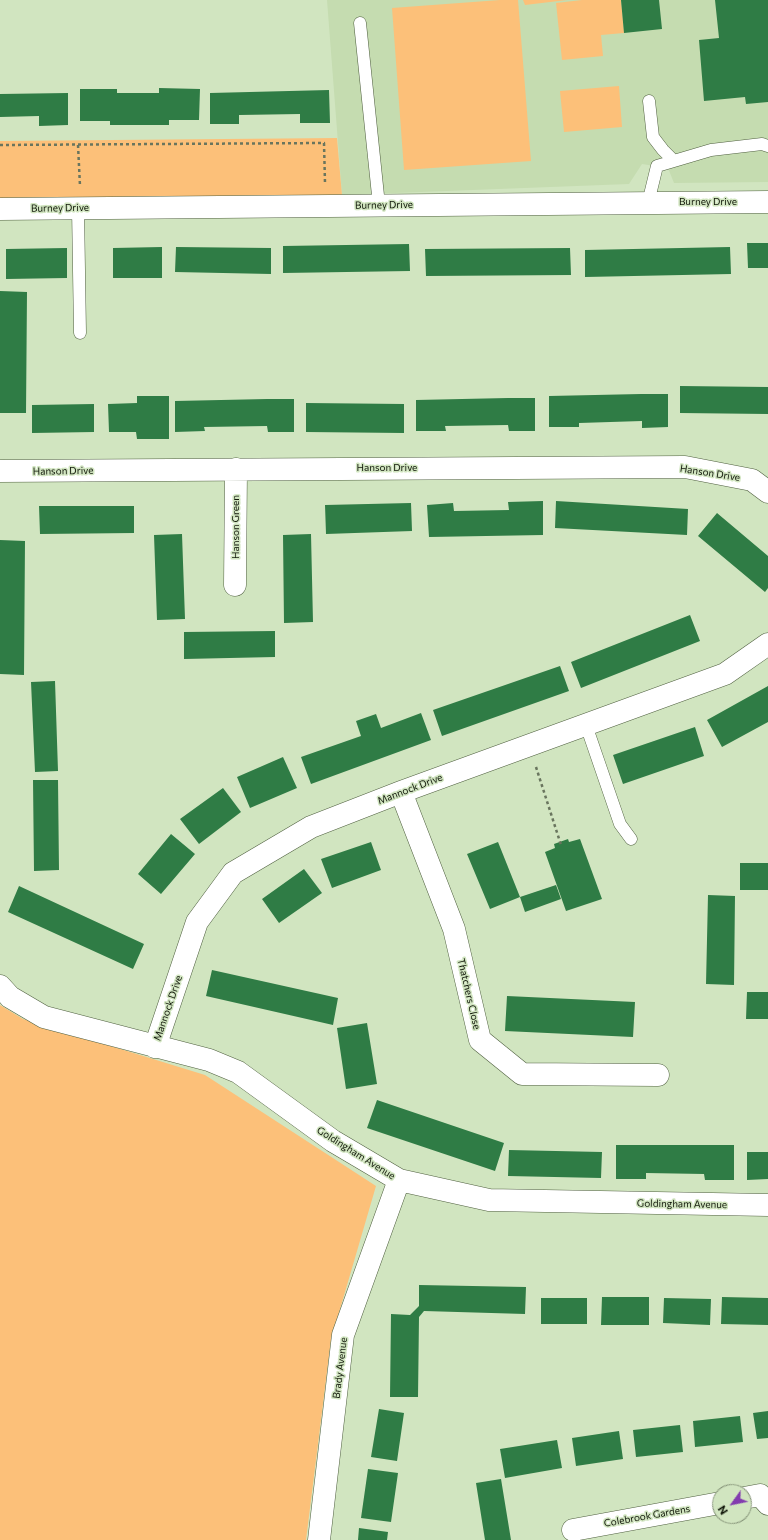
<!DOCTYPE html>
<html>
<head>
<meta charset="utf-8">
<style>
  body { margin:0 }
  #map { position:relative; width:768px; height:1540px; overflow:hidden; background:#d1e5c0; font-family:Commissioner,sans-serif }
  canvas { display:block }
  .north { position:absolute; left:712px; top:1484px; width:40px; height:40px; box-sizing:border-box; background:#d1e5c0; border:1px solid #859378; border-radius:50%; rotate:237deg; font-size:11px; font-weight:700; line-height:16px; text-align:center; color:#12180b }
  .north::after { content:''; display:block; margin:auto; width:14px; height:18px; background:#833caf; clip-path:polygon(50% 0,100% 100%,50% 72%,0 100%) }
</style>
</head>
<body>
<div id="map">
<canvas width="768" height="1540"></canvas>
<div class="north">N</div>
</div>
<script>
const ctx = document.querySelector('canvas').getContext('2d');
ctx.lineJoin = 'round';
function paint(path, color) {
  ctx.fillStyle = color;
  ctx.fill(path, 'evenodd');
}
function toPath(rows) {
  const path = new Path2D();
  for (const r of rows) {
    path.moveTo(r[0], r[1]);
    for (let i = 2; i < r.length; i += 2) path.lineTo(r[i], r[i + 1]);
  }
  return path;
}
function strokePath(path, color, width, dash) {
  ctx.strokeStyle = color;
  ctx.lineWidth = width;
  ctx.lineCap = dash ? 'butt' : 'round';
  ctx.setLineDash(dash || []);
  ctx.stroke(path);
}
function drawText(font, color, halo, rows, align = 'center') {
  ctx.font = font + ' Commissioner,sans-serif';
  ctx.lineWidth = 3;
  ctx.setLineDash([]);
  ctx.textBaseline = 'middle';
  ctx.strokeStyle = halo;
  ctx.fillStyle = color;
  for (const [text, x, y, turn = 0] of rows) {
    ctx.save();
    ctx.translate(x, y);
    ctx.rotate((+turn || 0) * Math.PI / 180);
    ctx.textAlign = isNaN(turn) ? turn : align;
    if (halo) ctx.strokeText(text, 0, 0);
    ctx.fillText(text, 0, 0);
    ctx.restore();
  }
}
const built = toPath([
  [327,0,768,0,768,182,674,183,668,168,642,164,629,184,342,195]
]);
const green = toPath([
  [500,0,518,0,531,161,404,170,392,8],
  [523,0,567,0,525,5],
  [582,0,621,0,624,33,601,35,603,56,562,60,556,3],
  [619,86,622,127,564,132,560,91],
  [337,138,342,195,0,200,0,141],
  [0,1005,23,1019,205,1075,376,1186,331,1340,306,1540,0,1540]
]);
const building = toPath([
  [621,0,659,0,662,29,624,33],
  [715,0,768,0,768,102,746,104,745,97,704,101,699,40,719,38],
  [159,88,200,89,199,120,169,120,169,125,110,125,110,121,80,121,80,89,117,89,117,93,159,93],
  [329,90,330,123,300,123,300,114,239,115,239,124,210,124,210,93],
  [68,93,68,125,39,126,39,116,0,117,0,94],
  [747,243,768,243,768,268,748,268],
  [409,244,410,271,283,273,283,246],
  [162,247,162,278,113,278,113,248],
  [176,247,271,248,271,274,175,272],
  [730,247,731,274,585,277,585,250],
  [67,248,67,278,6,279,6,249],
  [570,248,571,275,426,276,425,249],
  [0,291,27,292,26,413,0,413],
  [680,386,768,387,768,414,680,413],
  [641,394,668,394,668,427,642,428,642,421,579,423,579,427,549,427,549,396],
  [137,396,169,396,169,439,137,439,136,432,109,432,108,404,137,403],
  [508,398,535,398,535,431,509,431,508,425,445,426,446,431,416,431,416,400],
  [267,399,294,399,294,432,268,432,267,426,204,427,205,431,175,432,175,401],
  [306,403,404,404,404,433,306,432],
  [94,404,94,432,32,433,32,405],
  [543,501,543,535,429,537,427,505,453,503,454,511,509,510,508,502],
  [556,501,688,509,687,535,555,528],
  [411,503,412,531,326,534,325,505],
  [39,506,134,506,134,533,40,534],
  [717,513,768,556,768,588,765,592,698,536],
  [182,534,185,619,157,620,154,535],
  [311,534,313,622,284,623,283,535],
  [0,540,25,541,24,675,0,674],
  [690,615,700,641,581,688,571,662],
  [275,631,275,657,184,659,184,632],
  [560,666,569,691,442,736,433,710],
  [55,681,58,771,35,772,31,682],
  [768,686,768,722,722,747,707,720],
  [421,713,431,740,311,784,301,757,361,736,356,721,376,714,381,728],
  [695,727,704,756,623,784,613,755],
  [283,757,297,788,250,808,237,777],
  [33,780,58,780,59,870,34,871],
  [223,788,241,812,199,844,180,819],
  [171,834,195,854,161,894,138,874],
  [568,839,569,842,580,839,602,899,566,911,545,852,555,848,554,844],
  [371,842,381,870,332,888,321,859],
  [498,842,520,897,490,909,467,854],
  [740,863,768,863,768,890,740,890],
  [304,869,322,893,279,923,262,899],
  [556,885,561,899,525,912,520,897],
  [19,886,144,944,133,969,8,912],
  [708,895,735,896,734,985,706,984],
  [212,970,338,998,333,1025,206,996],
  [747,992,768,992,768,1019,746,1019],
  [507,996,635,1002,633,1037,505,1031],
  [367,1023,377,1084,346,1089,337,1028],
  [377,1100,504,1143,495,1171,367,1128],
  [616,1145,734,1145,734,1180,705,1180,704,1174,646,1173,646,1179,616,1179],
  [509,1150,602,1152,601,1178,508,1176],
  [747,1152,768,1152,768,1179,747,1180],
  [419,1285,526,1287,525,1314,424,1311,419,1317,418,1397,390,1397,391,1314,410,1315,419,1306],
  [602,1297,649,1297,649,1325,601,1325],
  [722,1297,768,1298,768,1325,721,1324],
  [541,1298,587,1298,587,1324,541,1324],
  [664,1298,711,1299,710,1325,663,1323],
  [379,1409,404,1413,397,1461,371,1457],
  [768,1411,768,1438,757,1439,753,1413],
  [740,1416,743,1442,695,1447,693,1421],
  [680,1425,683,1452,636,1457,633,1430],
  [619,1431,623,1459,576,1466,572,1438],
  [557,1440,562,1468,505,1478,500,1449],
  [368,1469,398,1473,391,1522,361,1518],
  [501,1479,511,1540,485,1540,476,1483],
  [359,1528,388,1532,387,1540,358,1540]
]);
const path = toPath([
  [0,145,324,143,325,183],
  [78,145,80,186],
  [536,767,561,845]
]);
const lane = toPath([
  [360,23,379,205],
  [649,101,653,137,663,150,673,160],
  [648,203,657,166,711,150,762,144,768,146],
  [78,208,80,333],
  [586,725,620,824,631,839]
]);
const street = toPath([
  [0,209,768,202],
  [0,471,685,467,752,480,768,492],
  [235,585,236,469],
  [401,792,454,929,480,1040,522,1074,658,1075],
  [0,986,10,997,44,1017,209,1060,238,1072,333,1141,399,1180,489,1200,768,1205],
  [155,1047,197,922,233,873,311,827,401,792,725,674,768,644],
  [744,1498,760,1495,768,1504],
  [573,1530,720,1503],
  [319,1540,343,1335,399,1180]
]);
const streetNames = [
  ["Burney Drive",708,202],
  ["Burney Drive",384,205,-1],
  ["Burney Drive",60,208,-1],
  ["Hanson Drive",387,468],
  ["Hanson Drive",63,471,-1],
  ["Hanson Drive",710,473,9],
  ["Hanson Green",236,527,-90],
  ["Mannock Drive",410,789,-21],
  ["Thatchers Close",469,994,77],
  ["Mannock Drive",168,1008,-71],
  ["Goldingham Avenue",356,1153,32],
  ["Goldingham Avenue",682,1204,1],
  ["Brady Avenue",340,1368,-83],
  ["Colebrook Gardens",647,1516,-10]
];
paint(built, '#c5dcb0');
paint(green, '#fcc079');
paint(building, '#2f7c45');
strokePath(lane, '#506040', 13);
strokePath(street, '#506040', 23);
strokePath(path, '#69755e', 2.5, [3, 3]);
strokePath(lane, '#fff', 12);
strokePath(street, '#fff', 22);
drawText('10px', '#12180b', '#d1e5c0', streetNames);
</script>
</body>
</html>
